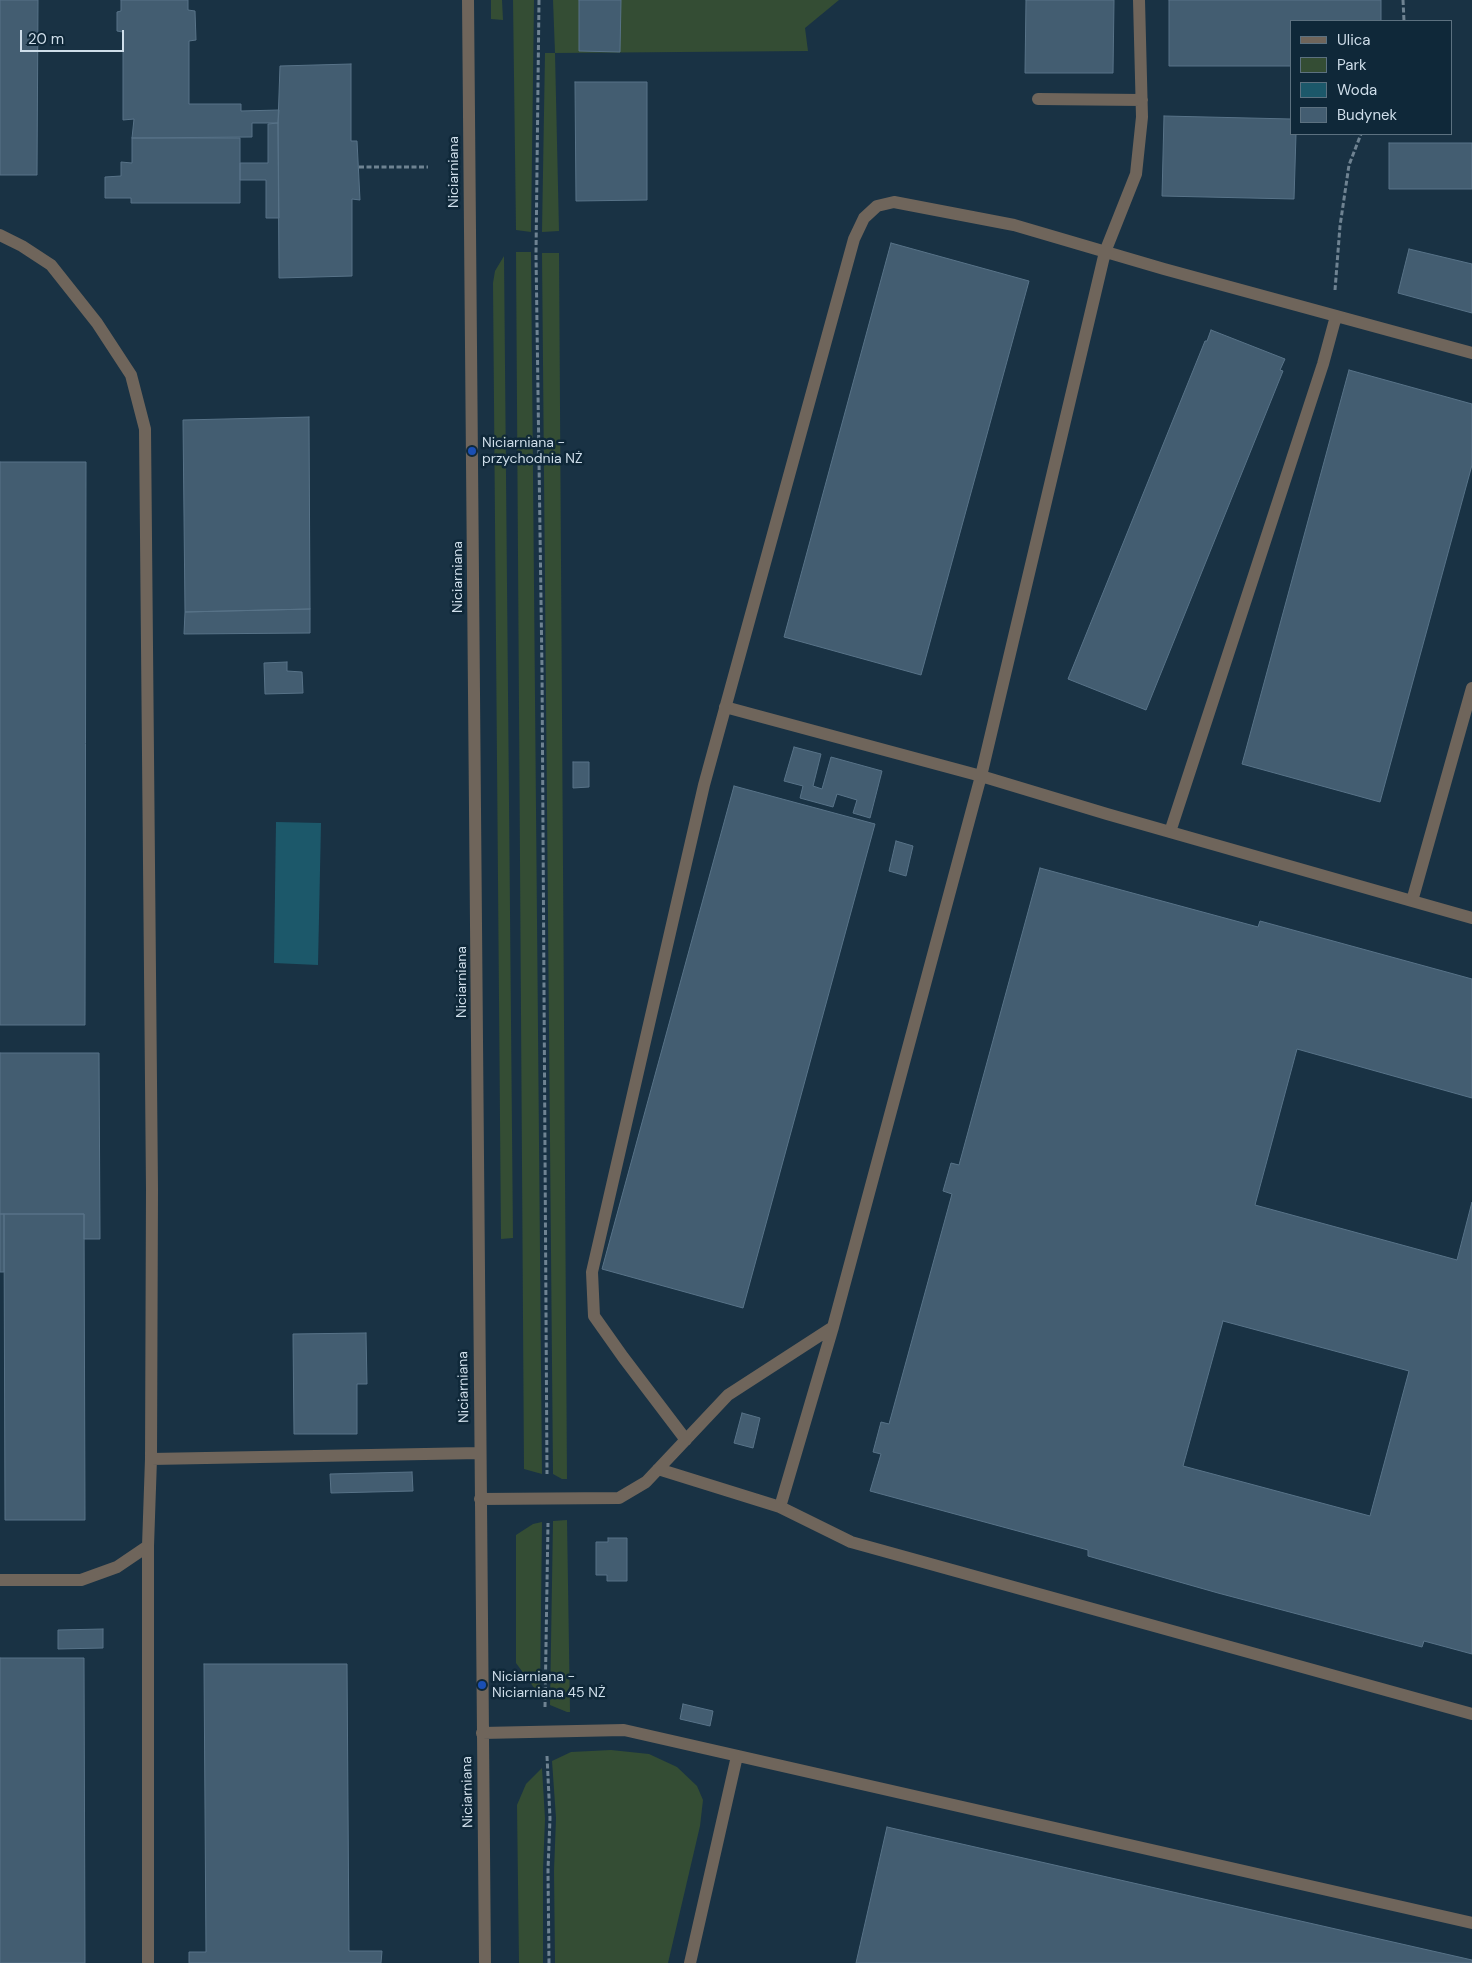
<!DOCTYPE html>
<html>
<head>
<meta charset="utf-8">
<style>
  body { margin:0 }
  #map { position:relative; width:1472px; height:1963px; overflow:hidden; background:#193244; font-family:"DM Sans",sans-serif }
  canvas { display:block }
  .legend { position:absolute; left:1290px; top:20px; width:162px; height:115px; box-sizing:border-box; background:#0f2839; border:1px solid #5c7180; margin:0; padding:6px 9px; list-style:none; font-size:15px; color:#cfdeea }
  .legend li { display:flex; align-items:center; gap:10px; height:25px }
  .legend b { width:25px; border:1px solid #5c7180 }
  .scale { position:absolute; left:20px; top:30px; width:104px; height:22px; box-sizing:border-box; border:2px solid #cfdeea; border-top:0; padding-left:6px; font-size:15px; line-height:18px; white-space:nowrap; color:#cfdeea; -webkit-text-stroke:4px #0f2839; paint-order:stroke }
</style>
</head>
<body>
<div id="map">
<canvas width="1472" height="1963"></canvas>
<ul class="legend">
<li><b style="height:6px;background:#6f655b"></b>Ulica</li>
<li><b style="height:14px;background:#344d34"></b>Park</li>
<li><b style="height:14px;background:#1c586a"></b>Woda</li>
<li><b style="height:14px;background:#435d71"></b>Budynek</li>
</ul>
<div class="scale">20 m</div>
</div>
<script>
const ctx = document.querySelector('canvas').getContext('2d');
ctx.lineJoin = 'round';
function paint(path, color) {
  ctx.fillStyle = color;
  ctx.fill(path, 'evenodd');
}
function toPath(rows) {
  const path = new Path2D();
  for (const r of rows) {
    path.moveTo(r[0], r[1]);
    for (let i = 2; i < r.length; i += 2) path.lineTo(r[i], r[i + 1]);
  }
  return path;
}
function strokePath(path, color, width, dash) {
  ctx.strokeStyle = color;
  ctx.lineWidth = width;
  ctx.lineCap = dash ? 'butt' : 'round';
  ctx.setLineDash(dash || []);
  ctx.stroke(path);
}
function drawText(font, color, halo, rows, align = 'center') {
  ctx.font = font + ' "DM Sans",sans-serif';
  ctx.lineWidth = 5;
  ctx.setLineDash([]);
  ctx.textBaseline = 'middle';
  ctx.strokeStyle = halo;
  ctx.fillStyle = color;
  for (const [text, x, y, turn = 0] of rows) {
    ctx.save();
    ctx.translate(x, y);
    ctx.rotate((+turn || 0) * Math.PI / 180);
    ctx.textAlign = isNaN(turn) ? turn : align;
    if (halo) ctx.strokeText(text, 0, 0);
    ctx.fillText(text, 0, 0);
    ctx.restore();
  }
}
const green = toPath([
  [491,0,502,0,503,20,491,19],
  [513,0,534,0,531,232,516,230],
  [553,0,839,0,805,28,808,51,555,53,559,231,542,232,545,53,555,53],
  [516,252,531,252,542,1474,524,1469],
  [542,253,559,253,567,1479,562,1479,553,1474],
  [504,256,513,1238,501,1239,493,283,495,271],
  [567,1520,570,1712,567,1712,550,1705,553,1521],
  [542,1522,540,1696,516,1663,516,1535,533,1524],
  [611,1750,649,1754,677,1767,697,1786,703,1800,700,1826,668,1963,555,1963,554,1871,556,1818,552,1761,571,1752],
  [542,1768,545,1819,543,1869,543,1963,519,1963,517,1805,526,1784]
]);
const water = toPath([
  [276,822,321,823,318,965,274,963]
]);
const building = toPath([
  [0,0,38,0,37,175,0,175,0,0],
  [121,0,188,0,188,10,195,11,196,40,189,41,189,104,241,104,241,111,279,110,278,123,252,123,252,137,132,138,134,119,123,120,123,32,117,31,117,12,121,11,121,0],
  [579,0,621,0,620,52,579,51,579,0],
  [1026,0,1114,0,1113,73,1025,73,1026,0],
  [1169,0,1381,0,1381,21,1291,21,1291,66,1169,66,1169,0],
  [351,64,351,141,357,141,360,200,352,199,352,276,279,278,278,123,280,66,351,64],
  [575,82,647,82,647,200,576,201,575,82],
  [1164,116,1291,119,1291,134,1296,134,1294,199,1162,196,1164,116],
  [278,123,279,218,266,218,266,180,240,180,240,163,268,163,268,124,278,123],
  [132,138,240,138,240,203,131,203,131,198,105,198,105,177,121,176,121,162,132,163,132,138],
  [1389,143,1472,143,1472,189,1389,189,1389,143],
  [891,243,1029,281,921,675,784,637,891,243],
  [1409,249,1472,264,1472,313,1398,293,1409,249],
  [1211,330,1285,359,1280,370,1283,371,1146,710,1068,679,1205,341,1207,341,1211,330],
  [1349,370,1472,404,1472,465,1380,802,1242,764,1349,370],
  [309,417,310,609,185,612,183,420,309,417],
  [0,462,86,462,85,1025,0,1025,0,462],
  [310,609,310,633,184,634,185,612,310,609],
  [287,662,287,671,302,672,303,693,265,694,264,663,287,662],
  [794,747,821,754,813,786,822,789,831,757,882,771,870,818,853,813,857,800,837,794,833,807,800,798,803,786,784,781,794,747],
  [573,762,589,762,589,787,573,788,573,762],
  [734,786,875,824,743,1308,602,1269,734,786],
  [896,841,913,846,906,876,889,871,896,841],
  [1040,868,1258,927,1260,921,1472,979,1472,1098,1297,1049,1255,1205,1457,1260,1472,1202,1472,1654,1424,1641,1422,1647,1218,1593,1088,1556,1088,1550,870,1491,881,1454,873,1452,881,1422,889,1424,952,1194,943,1191,951,1163,959,1165,1040,868],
  [1223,1321,1409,1371,1370,1516,1183,1466,1223,1321],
  [0,1053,99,1053,100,1239,84,1239,84,1214,0,1214,0,1053],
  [0,1214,4,1214,4,1272,0,1272,0,1214],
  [4,1214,84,1214,85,1520,5,1520,4,1214],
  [366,1333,367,1384,357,1384,357,1434,294,1434,293,1334,366,1333],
  [742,1413,760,1418,753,1448,734,1443,742,1413],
  [412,1472,413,1491,331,1493,330,1474,412,1472],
  [608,1538,627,1538,627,1581,607,1581,607,1575,596,1575,596,1542,608,1542,608,1538],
  [103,1629,103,1648,58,1649,58,1630,103,1629],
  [0,1658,84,1658,85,1963,0,1963,0,1658],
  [204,1664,347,1664,349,1951,382,1951,381,1963,189,1963,189,1952,206,1952,204,1664],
  [683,1704,713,1711,710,1726,680,1719,683,1704],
  [887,1827,1472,1960,1472,1963,856,1963,887,1827]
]);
const path = toPath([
  [539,0,536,254,542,669,547,1474],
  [1403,0,1404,21],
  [359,167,428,167],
  [1335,290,1340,226,1349,165,1361,134],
  [545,1707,548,1523],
  [547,1756,550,1818,548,1870,549,1963]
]);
const minor = toPath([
  [468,0,485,1963],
  [1038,99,1142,100],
  [0,235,22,246,51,265,97,323,131,375,145,429,152,1189,151,1459,148,1546,148,1963],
  [725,707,981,776,1107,814,1412,901,1472,688],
  [1170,832,1323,364,1336,316],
  [1412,901,1472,918],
  [686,1440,623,1357,594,1316,592,1272,704,785,854,239,864,218,877,206,894,202,1014,225,1164,269,1472,353],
  [151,1459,480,1453],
  [658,1469,780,1507,833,1327],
  [480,1499,619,1498,646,1482,728,1395,833,1327,981,776,1105,252,1136,174,1142,117,1139,0],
  [780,1507,851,1542,1472,1714],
  [0,1580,81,1580,117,1567,148,1546],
  [482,1733,624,1730,1472,1923],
  [690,1963,737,1756]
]);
const markers = [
  [472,451,5,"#1a4fb4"],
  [482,1685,5,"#1a4fb4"]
];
const streetNames = [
  ["Niciarniana",454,172,-90],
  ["Niciarniana",458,577,-90],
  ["Niciarniana",462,982,-90],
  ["Niciarniana",464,1387,-91],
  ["Niciarniana",468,1792,-91]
];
const poiNames = [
  ["Niciarniana -",482,443],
  ["przychodnia NŻ",482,459],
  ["Niciarniana -",492,1677],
  ["Niciarniana 45 NŻ",492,1693]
];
paint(green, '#344d34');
paint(water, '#1c586a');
paint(building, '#435d71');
strokePath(building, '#587388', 1);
strokePath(path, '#6f8392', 3, [5, 2.5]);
strokePath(minor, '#6f655b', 12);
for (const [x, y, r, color] of markers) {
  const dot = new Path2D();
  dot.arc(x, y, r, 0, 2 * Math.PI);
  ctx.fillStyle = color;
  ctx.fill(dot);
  strokePath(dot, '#0f2839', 2);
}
drawText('14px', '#cfdeea', '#0f2839', streetNames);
drawText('14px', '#cfdeea', '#0f2839', poiNames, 'left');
</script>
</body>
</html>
